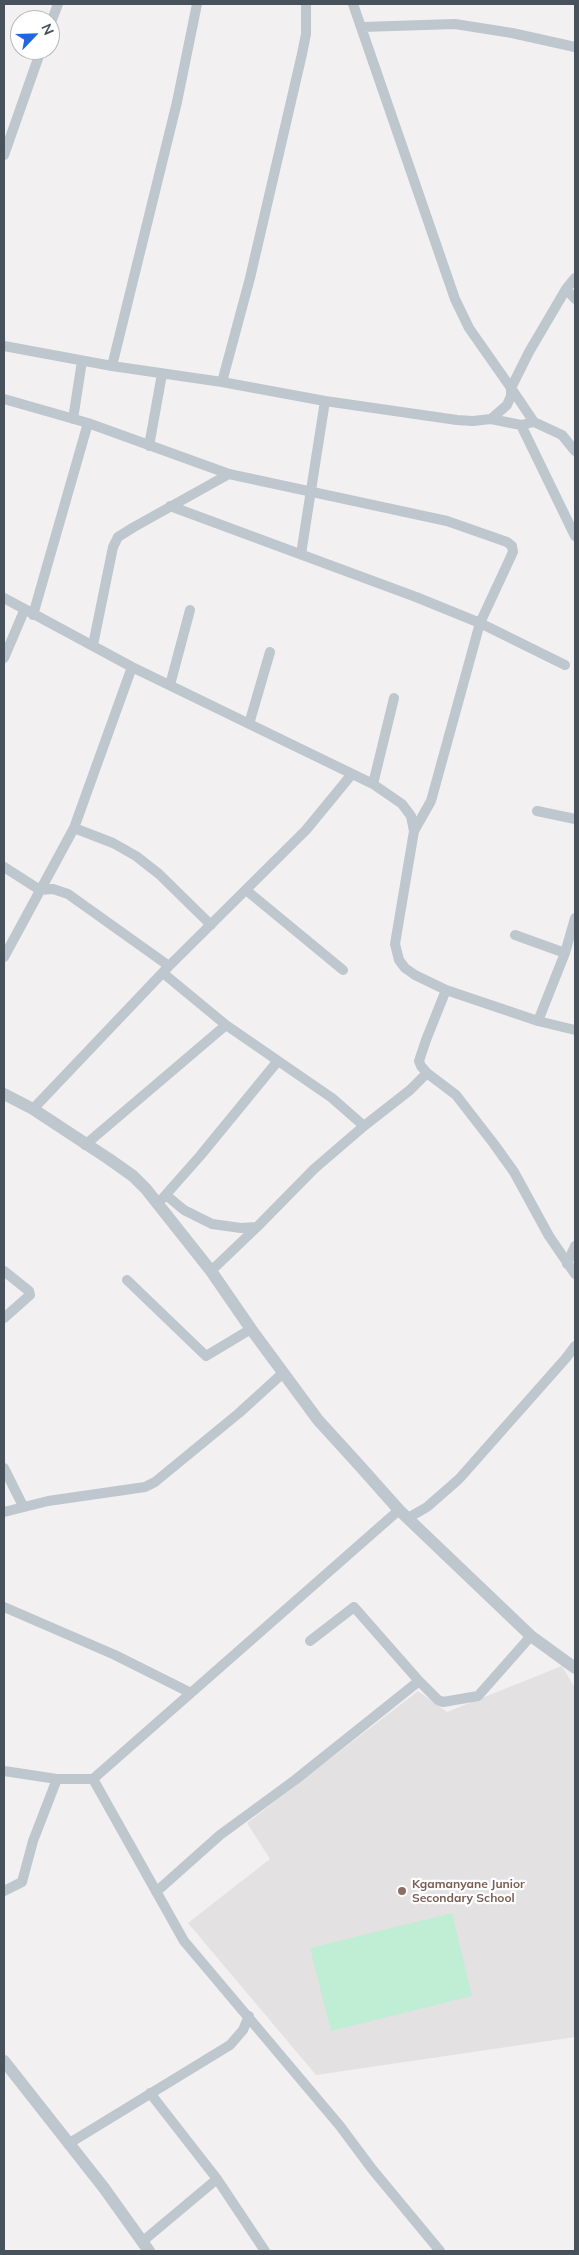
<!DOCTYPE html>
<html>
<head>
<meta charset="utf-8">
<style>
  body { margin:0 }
  #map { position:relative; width:579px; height:2255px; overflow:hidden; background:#f2f0f0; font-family:Mulish,sans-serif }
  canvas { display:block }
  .frame { position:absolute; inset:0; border:5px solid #48525d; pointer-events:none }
  .north { position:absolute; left:10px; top:10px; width:50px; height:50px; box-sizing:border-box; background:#fff; border:1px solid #b6babe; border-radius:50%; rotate:66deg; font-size:14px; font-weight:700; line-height:20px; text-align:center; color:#48525d }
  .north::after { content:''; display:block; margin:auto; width:18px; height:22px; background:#1e68de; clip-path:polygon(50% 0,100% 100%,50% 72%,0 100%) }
</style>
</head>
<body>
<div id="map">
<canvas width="579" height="2255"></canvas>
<div class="frame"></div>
<div class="north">N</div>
</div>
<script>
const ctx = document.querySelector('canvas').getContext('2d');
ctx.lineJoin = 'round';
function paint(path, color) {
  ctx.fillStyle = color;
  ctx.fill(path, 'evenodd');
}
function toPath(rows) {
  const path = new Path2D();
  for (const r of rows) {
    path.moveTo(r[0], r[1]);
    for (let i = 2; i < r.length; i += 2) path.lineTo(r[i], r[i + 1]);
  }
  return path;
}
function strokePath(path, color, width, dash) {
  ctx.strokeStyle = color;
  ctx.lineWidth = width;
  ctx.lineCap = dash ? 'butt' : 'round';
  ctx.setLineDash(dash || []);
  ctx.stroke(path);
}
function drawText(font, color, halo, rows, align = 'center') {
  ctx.font = font + ' Mulish,sans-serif';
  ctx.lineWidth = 4.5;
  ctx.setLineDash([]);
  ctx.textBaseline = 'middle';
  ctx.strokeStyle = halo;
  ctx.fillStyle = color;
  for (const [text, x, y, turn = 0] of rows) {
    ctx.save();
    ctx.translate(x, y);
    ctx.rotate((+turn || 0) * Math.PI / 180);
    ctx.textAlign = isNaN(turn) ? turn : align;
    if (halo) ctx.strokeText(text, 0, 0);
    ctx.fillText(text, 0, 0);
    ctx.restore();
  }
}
const education = toPath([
  [562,1666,575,1688,575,2037,316,2075,188,1923,270,1859,247,1823,418,1691,447,1712]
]);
const green = toPath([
  [452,1913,472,1996,331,2031,310,1948]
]);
const minor = toPath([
  [353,4,455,299,469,328,511,388,511,396,507,405,491,419],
  [50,25,58,4],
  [362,27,455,24,512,33,575,47],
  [4,155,41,50],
  [575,278,566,289,529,352,511,388,534,422,562,435,575,451],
  [566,289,575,299],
  [4,346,112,366,222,382,325,401,457,420,473,421,491,419,521,425,534,422],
  [112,366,177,102,197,4],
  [222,382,250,278,302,54,306,34,306,4],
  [4,399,88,423,229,474,447,521,507,542,512,546,513,552,480,623,431,801,414,831],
  [73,419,82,361],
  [521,425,575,536],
  [149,446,162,374],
  [170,506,416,597,480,623,565,665],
  [301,554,325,401],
  [4,598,132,667,373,784,402,804,411,816,414,831,395,944,399,960,405,968,415,975,446,990,538,1021,575,1030],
  [33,615,88,423],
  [93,645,113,547,118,537,134,527,229,474],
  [4,658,24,611],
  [170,685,190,610],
  [249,724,270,652],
  [373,784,394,698],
  [537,811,575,819],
  [74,828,113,843,136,856,159,874,211,925],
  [4,867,40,890,53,889,68,894,169,966],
  [246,890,343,970],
  [515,935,565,953],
  [4,957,74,828,132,667],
  [163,973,226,1025,332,1098,364,1126],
  [446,990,426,1040,419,1061,421,1066,427,1073,456,1095,494,1144,514,1172,549,1236,575,1274],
  [538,1021,565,953,575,918],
  [33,1109,169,966,306,830,352,774],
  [85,1145,226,1025],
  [166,1195,184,1210,212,1224,241,1228,257,1227,314,1169,364,1126,410,1090,427,1073],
  [162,1199,200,1156,277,1062],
  [567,1264,575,1246],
  [4,1271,29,1291,30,1295,4,1318],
  [211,1271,257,1227],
  [127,1280,206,1356,251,1329],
  [4,1468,23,1506],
  [4,1512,48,1501,145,1487,155,1482,239,1413,283,1373],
  [408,1518,427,1507,459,1479,566,1358,575,1346],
  [4,1607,115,1655,189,1692],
  [310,1641,354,1607,419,1681],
  [4,1771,57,1779,93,1779,399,1510],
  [93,1779,184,1941,340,2126,372,2169,440,2251],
  [4,1891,22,1882,33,1841,57,1779],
  [156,1892,220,1835,295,1780,419,1681,438,1700,443,1702,478,1696,531,1636],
  [150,2093,217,2179,265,2251],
  [68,2144,230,2045,243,2030,249,2016],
  [143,2241,217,2179]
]);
const tertiary = toPath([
  [4,1094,33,1109,109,1159,133,1176,146,1189,211,1271,251,1329,318,1420,359,1465,399,1510,531,1636,575,1668],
  [4,2061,104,2188,149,2251]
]);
const markers = [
  [402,1891,5,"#8d6e63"]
];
const educationNames = [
  ["Kgamanyane Junior",412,1884],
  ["Secondary School",412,1898]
];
paint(education, '#e3e1e2');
paint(green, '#c0eed4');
strokePath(minor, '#bec6ce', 10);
strokePath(tertiary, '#bec6ce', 12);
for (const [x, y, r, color] of markers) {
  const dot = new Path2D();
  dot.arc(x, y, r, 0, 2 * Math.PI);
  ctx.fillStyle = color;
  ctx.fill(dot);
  strokePath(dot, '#fff', 2);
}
drawText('bold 12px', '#785e54', '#fff', educationNames, 'left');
</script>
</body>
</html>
